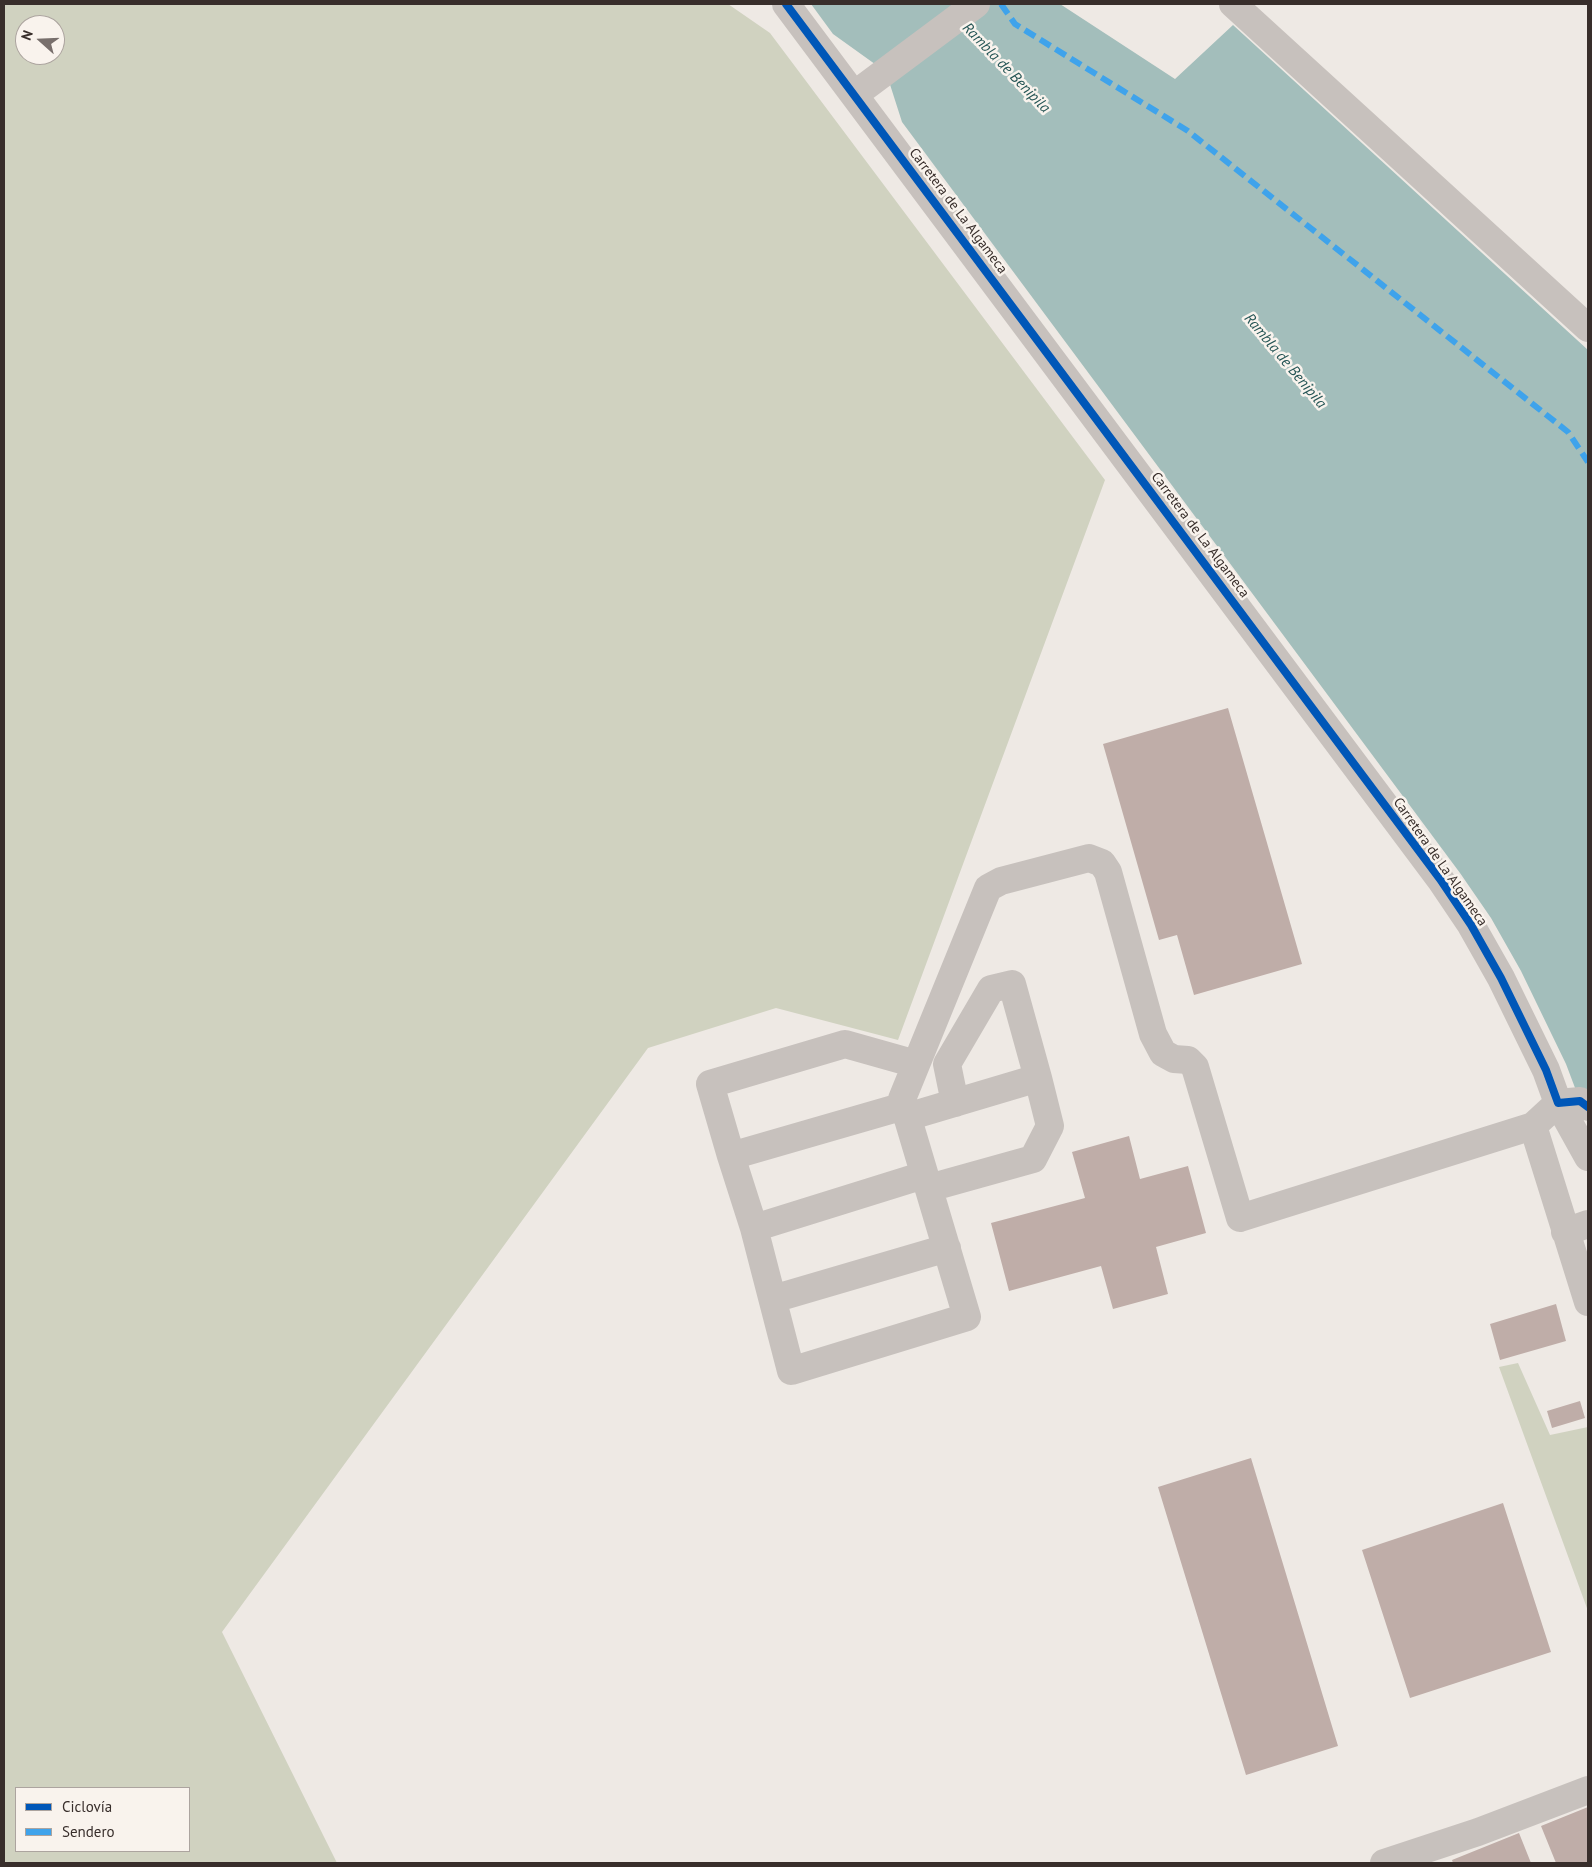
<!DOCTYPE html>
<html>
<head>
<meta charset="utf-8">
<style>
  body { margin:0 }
  #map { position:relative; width:1592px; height:1867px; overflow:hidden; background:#eee9e4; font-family:"PT Sans",sans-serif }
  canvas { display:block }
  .frame { position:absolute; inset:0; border:5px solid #382e2b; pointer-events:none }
  .legend { position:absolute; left:15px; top:1787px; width:175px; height:65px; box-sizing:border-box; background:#f9f3ed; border:1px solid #aca49f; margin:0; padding:6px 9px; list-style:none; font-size:15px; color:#382e2b }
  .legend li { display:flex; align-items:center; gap:10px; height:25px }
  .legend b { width:25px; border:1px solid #aca49f }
  .north { position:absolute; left:15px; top:15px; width:50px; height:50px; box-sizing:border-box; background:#f9f3ed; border:1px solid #aca49f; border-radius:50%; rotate:290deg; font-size:14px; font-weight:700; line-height:20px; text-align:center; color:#382e2b }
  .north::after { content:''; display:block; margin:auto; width:18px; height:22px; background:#786f6c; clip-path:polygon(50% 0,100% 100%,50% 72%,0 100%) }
</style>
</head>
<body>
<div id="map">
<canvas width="1592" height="1867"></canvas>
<div class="frame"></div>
<ul class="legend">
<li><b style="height:6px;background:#0057b8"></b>Ciclovía</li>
<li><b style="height:6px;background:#3fa3eb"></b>Sendero</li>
</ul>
<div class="north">N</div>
</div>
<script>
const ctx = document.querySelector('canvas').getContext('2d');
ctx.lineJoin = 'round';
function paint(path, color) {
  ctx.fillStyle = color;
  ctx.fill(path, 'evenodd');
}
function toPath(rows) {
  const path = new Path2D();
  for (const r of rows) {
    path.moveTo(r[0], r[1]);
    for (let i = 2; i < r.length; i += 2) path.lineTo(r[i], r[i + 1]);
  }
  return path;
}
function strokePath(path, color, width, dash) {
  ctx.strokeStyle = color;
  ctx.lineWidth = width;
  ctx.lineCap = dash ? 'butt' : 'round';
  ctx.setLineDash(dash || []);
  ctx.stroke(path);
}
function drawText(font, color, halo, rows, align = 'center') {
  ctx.font = font + ' "PT Sans",sans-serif';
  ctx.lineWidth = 5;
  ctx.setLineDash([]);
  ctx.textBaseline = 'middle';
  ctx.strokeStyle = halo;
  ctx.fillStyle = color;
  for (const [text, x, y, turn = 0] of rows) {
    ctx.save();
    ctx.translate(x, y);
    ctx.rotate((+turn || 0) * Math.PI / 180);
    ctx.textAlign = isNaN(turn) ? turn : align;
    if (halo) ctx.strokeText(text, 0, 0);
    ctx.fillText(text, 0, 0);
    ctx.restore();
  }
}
const green = toPath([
  [4,4,728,4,770,33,1105,480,898,1040,776,1008,648,1048,222,1632,337,1863,4,1863],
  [25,25,55,25,55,55,25,55],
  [16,1788,189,1788,189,1851,16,1851],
  [1518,1363,1550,1435,1588,1427,1588,1611,1499,1367]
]);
const water = toPath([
  [811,4,1060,4,1175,79,1233,25,1588,350,1588,1107,1580,1101,1566,1064,1521,971,1491,918,1460,873,902,122,886,72,833,34]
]);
const building = toPath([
  [1228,708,1302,964,1194,995,1177,935,1159,940,1103,744],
  [1129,1136,1140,1179,1188,1166,1206,1233,1156,1247,1168,1294,1113,1309,1101,1266,1009,1291,991,1223,1085,1198,1072,1152],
  [1556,1304,1566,1341,1500,1360,1490,1324],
  [1580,1401,1585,1418,1552,1428,1547,1411],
  [1251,1458,1338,1746,1246,1775,1158,1487],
  [1503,1503,1551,1652,1410,1698,1362,1550],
  [1588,1807,1588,1863,1556,1863,1541,1826],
  [1519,1833,1531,1863,1453,1863,1452,1860]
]);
const minor = toPath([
  [786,4,1440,879,1471,925,1501,978,1546,1070,1558,1103,1588,1157],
  [1233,4,1588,328],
  [854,95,976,4],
  [955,1103,947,1064,991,989,1012,984,1038,1078],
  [1588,1107,1580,1101,1558,1103,1533,1126,1588,1302],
  [907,1117,1038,1078,1050,1126,1033,1159,929,1188],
  [731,1156,710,1084,845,1044,916,1064],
  [924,1175,754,1228,791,1371,967,1317,902,1099,988,888,1001,881,1089,858,1102,863,1108,872,1153,1034,1163,1053,1174,1059,1188,1060,1195,1067,1240,1218,1533,1126],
  [754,1228,731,1156,904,1106],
  [1565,1232,1588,1224],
  [773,1299,947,1248],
  [1384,1863,1478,1832,1588,1790]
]);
const quiet = toPath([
  [1001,4,1015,24,1188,131,1568,432,1588,462]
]);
const cycleway = toPath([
  [786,4,1440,879,1471,925,1501,978,1546,1070,1558,1103,1580,1101,1588,1107]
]);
const streetNames = [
  ["Carretera de La Algameca",958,211,53],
  ["Carretera de La Algameca",1200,535,53],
  ["Carretera de La Algameca",1440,862,55]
];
const waterNames = [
  ["Rambla de Benipila",1006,68,46],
  ["Rambla de Benipila",1285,361,50]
];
paint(green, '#d0d2c0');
paint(water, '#a3bebb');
paint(building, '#bfada8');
strokePath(minor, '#c7c1bd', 28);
strokePath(quiet, '#3fa3eb', 6, [12, 6]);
strokePath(cycleway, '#0057b8', 8);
drawText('14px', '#382e2b', '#f9f3ed', streetNames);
drawText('italic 15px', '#255555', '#f9f3ed', waterNames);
</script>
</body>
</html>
